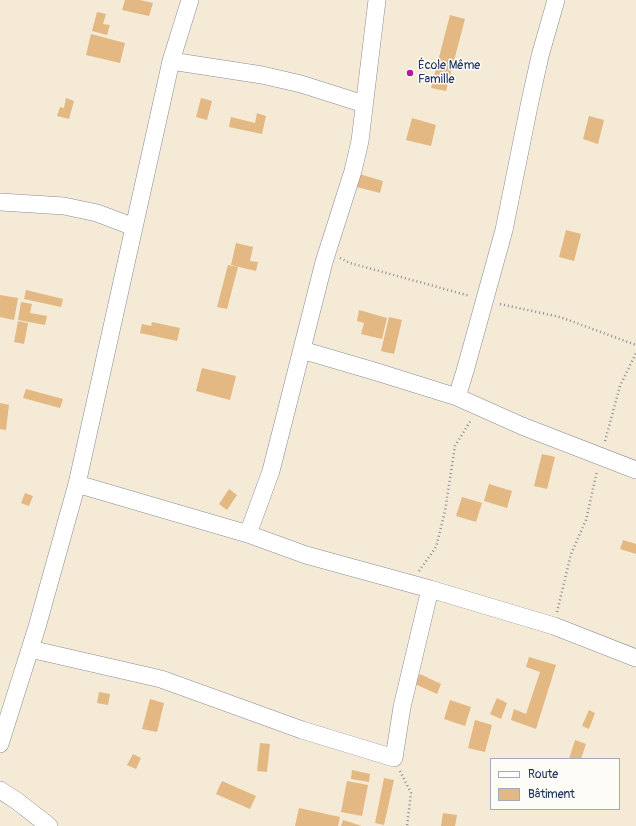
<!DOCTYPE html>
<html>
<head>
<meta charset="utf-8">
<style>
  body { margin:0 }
  #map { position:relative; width:636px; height:826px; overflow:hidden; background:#f5ead5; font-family:Pangolin,sans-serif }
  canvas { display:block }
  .legend { position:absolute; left:490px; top:758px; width:130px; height:52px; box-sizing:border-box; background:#fdfcf7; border:1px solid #a3aaba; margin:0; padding:5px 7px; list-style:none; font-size:12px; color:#1b2f5e }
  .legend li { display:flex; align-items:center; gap:8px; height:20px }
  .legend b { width:20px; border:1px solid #a3aaba }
</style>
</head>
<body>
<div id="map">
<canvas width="636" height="826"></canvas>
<ul class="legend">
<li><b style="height:5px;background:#fff"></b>Route</li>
<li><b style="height:11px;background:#e3b882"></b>Bâtiment</li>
</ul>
</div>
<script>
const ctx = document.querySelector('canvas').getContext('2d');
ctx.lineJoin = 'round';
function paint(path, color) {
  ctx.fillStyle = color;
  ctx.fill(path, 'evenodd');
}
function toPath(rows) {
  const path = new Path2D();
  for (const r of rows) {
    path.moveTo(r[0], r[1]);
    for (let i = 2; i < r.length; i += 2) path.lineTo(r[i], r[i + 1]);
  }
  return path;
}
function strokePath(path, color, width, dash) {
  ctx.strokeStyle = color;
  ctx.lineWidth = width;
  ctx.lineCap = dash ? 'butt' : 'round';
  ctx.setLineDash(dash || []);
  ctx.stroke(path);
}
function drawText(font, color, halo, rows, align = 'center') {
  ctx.font = font + ' Pangolin,sans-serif';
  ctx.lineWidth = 3;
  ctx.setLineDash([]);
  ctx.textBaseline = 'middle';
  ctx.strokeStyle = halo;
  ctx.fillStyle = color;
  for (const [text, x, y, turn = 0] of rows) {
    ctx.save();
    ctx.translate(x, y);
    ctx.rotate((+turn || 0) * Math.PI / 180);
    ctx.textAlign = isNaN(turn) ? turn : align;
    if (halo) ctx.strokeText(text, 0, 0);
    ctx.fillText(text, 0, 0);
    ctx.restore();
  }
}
const building = toPath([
  [125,0,140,0,153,3,149,16,122,10],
  [97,12,106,14,103,24,110,25,107,35,92,31],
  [450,15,465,19,446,91,431,88],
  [91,34,125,43,120,63,86,55],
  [66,98,74,101,69,119,57,116,60,107,64,108],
  [201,98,212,101,207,120,196,117],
  [257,113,266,116,262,134,229,127,231,117,255,123],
  [589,116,604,120,598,144,583,139],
  [412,118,436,125,431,146,406,140],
  [356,173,383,181,380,193,353,186],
  [566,230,581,234,574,261,559,257],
  [236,243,253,247,250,261,258,262,256,271,231,265],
  [228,265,238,267,227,309,217,307],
  [26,290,63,299,61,307,24,299],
  [0,295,18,298,14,320,0,317],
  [21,302,32,304,30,313,47,316,45,325,18,320],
  [359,310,387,318,382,339,361,334,364,323,357,321],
  [389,317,402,320,394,354,381,351],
  [18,321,28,323,24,344,14,342],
  [152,322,180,328,177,341,140,333,142,324,151,326],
  [202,368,236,376,230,400,196,391],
  [26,389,63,399,60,408,23,398],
  [0,403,9,405,6,430,0,429],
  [542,454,555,457,547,489,534,486],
  [489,484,512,491,507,508,484,501],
  [229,489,237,495,227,510,219,504],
  [25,493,33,496,29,506,21,503],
  [462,497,482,503,476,522,456,516],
  [623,540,636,544,636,554,620,549],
  [529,657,556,665,536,729,511,720,514,709,526,714,540,672,526,667],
  [420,674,441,684,437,694,415,684],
  [99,692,110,694,108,705,97,703],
  [497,698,507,703,501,719,490,714],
  [150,699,164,703,157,732,142,729],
  [450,700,471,707,465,726,444,719],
  [589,710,595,713,589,729,582,726],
  [475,720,492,725,485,752,468,748],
  [575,740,586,744,581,759,569,759],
  [260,743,270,744,267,772,257,771],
  [133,754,141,758,136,769,127,765],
  [352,770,370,774,369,782,351,779],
  [384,778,394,780,384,825,375,823],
  [222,781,256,796,250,809,216,794],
  [347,781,368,785,362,816,341,812],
  [299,808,340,817,338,826,295,826],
  [443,813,457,815,455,826,441,826],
  [343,820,362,826,341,826]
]);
const path = toPath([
  [340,258,350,263,470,296],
  [500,304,560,317,636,345],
  [605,441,620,386,636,353],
  [419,571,436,547,445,511,455,446,471,420],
  [557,612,571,554,586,520,597,471],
  [400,771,411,793,407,826]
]);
const minor = toPath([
  [171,61,262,75,301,84,364,104],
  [0,202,64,206,97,213,134,227],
  [302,350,377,372,457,397,522,426,636,470],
  [457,397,465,371,504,230,529,106,540,56,556,0],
  [77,484,248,534,306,555,430,589,554,626,636,658],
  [248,534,271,471,324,262,353,171,360,141,377,0],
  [30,649,161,679,302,730,394,758,402,707,430,589],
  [0,744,37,627,77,484,171,61,190,0],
  [0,790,17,801,49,826]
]);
const markers = [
  [410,73,4,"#b5179e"]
];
const poiNames = [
  ["École Même",418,66],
  ["Famille",418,80]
];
paint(building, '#e3b882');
strokePath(minor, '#888c9a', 18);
strokePath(path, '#888c9a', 2.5, [1, 3]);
strokePath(minor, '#fff', 17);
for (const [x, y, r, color] of markers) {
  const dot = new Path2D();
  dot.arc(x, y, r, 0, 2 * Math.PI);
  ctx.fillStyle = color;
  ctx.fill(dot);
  strokePath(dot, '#fdfcf7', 1.5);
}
drawText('12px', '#1b2f5e', '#fdfcf7', poiNames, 'left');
</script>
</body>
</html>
